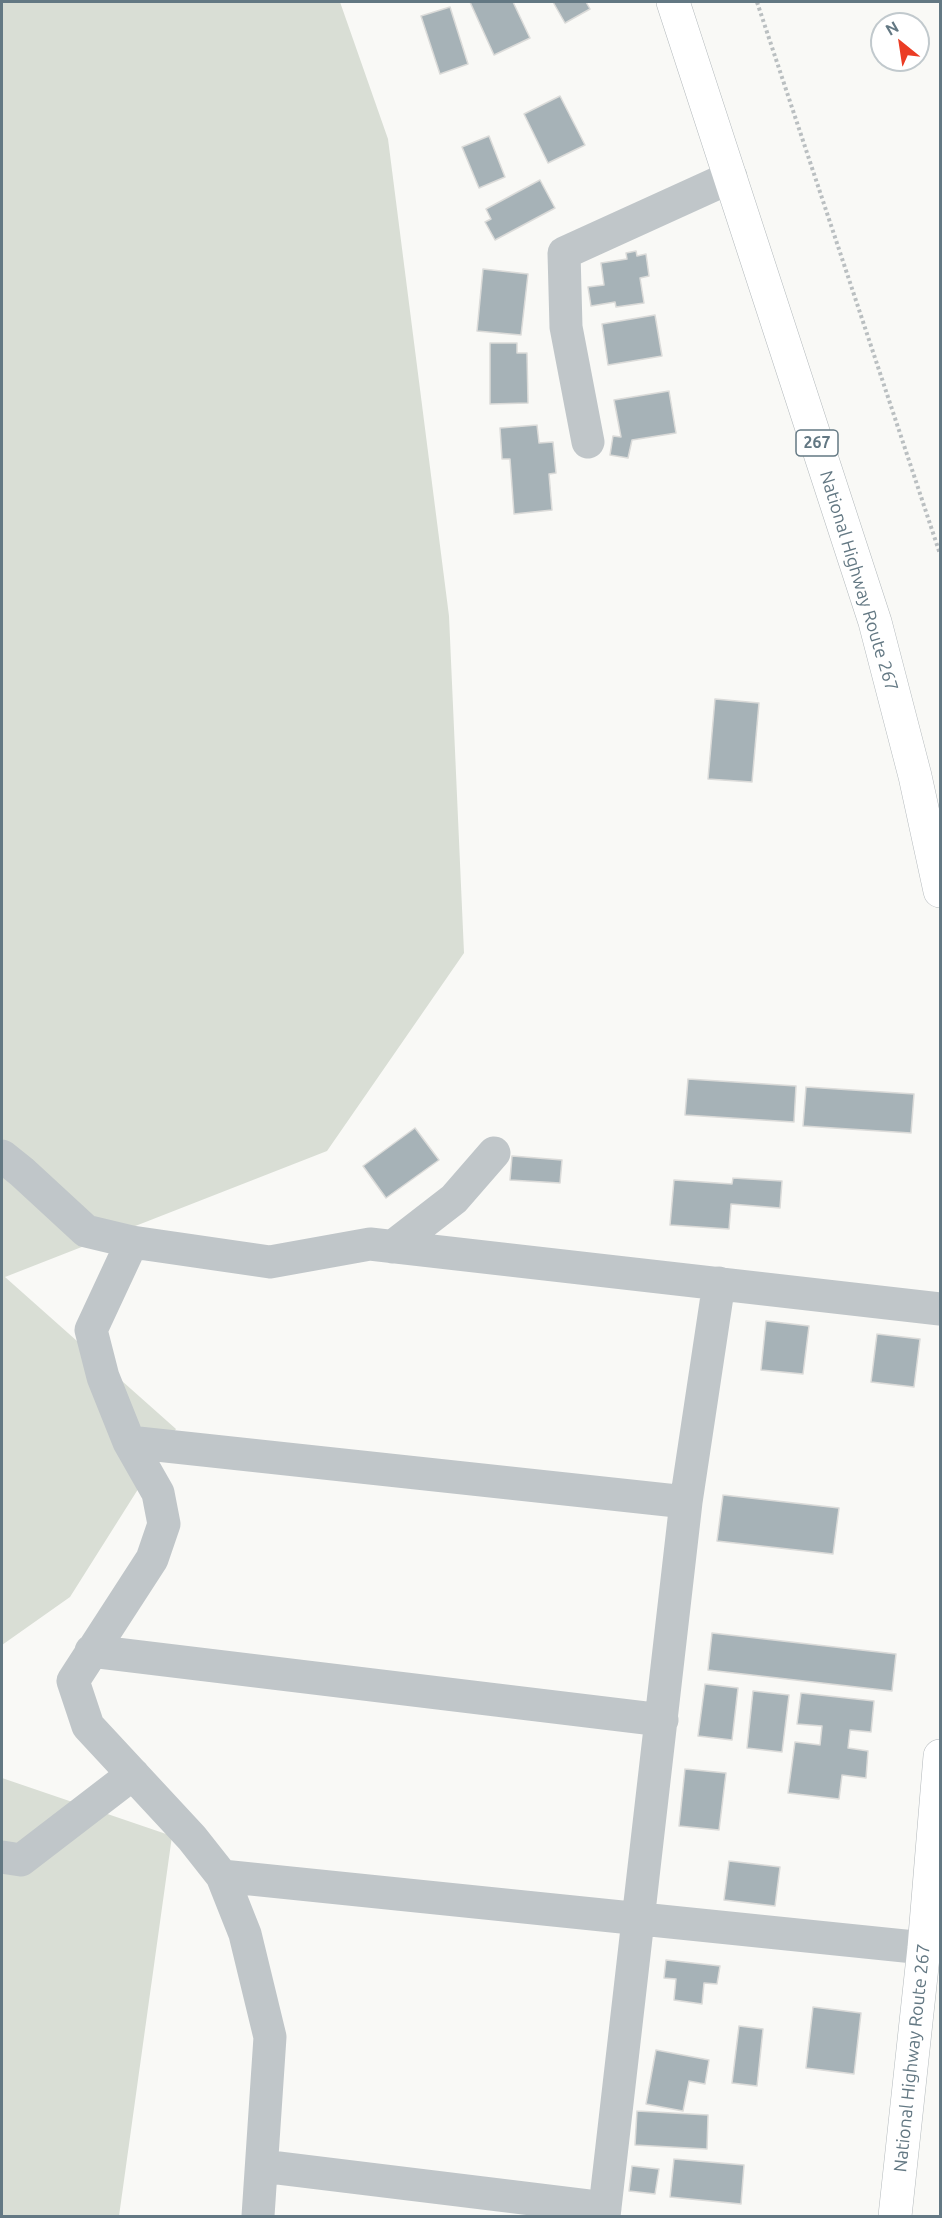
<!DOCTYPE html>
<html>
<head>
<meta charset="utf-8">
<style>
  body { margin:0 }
  #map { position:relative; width:942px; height:2218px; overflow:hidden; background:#f9f9f6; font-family:Ubuntu,sans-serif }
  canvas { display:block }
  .frame { position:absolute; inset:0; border:3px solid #637883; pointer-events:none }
  .north { position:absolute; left:870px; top:12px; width:60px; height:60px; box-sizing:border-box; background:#fff; border:2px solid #c1c9cd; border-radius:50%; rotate:330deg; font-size:16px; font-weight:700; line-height:24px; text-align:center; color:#637883 }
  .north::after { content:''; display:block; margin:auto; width:21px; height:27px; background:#eb3d25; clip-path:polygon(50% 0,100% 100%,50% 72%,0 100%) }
</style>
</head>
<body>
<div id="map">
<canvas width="942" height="2218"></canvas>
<div class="frame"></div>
<div class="north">N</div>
</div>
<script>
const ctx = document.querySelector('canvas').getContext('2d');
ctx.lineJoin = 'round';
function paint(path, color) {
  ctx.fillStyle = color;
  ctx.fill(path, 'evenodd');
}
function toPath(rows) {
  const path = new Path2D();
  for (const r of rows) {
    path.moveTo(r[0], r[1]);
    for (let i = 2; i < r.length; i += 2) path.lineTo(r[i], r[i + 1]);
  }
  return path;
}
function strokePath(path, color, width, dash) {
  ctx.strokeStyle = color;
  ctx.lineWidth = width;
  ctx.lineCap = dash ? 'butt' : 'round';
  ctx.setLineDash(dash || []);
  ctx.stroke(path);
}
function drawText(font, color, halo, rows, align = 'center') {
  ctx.font = font + ' Ubuntu,sans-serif';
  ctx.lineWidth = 6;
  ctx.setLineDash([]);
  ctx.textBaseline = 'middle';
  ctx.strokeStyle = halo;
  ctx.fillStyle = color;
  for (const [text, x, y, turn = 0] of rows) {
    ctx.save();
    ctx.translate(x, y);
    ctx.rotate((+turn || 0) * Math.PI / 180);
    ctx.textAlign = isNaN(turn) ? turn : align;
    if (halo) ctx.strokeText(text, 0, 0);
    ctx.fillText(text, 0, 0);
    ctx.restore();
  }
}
const green = toPath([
  [2,2,340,2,388,139,449,616,464,953,327,1151,5,1277,176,1429,70,1597,2,1645],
  [2,1778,172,1836,119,2216,2,2216]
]);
const building = toPath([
  [470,2,513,2,530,38,494,55,470,2],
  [553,2,586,2,590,9,565,23,553,2],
  [450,7,468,64,440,74,421,16,450,7],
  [560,96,585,145,548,163,524,114,560,96],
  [489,136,505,177,479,188,462,147,489,136],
  [540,180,555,208,495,240,485,222,491,219,486,209,540,180],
  [636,251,637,256,646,254,649,276,640,278,644,303,616,307,615,302,591,306,588,287,604,285,601,263,627,259,626,253,636,251],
  [483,269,528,274,521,335,477,331,483,269],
  [655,315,662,356,608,365,602,324,655,315],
  [490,343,517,343,517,353,527,353,528,403,490,404,490,343],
  [669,391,676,433,632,440,628,458,610,455,613,436,621,437,614,400,669,391],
  [537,425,539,443,553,442,556,473,549,474,552,510,514,514,510,459,502,459,500,428,537,425],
  [715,699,759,703,752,782,708,779,715,699],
  [688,1079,796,1086,794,1122,685,1115,688,1079],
  [806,1087,914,1094,911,1133,803,1126,806,1087],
  [415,1128,439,1160,386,1198,363,1166,415,1128],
  [512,1156,562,1160,560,1183,510,1180,512,1156],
  [733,1178,782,1181,780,1208,731,1204,729,1229,670,1225,674,1180,732,1184,733,1178],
  [766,1321,809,1326,803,1374,761,1370,766,1321],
  [877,1334,920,1339,914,1387,871,1382,877,1334],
  [723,1495,839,1508,833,1554,717,1541,723,1495],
  [712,1633,896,1654,892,1691,708,1670,712,1633],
  [705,1684,738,1688,732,1740,698,1736,705,1684],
  [753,1691,789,1695,782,1752,747,1748,753,1691],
  [801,1693,874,1701,871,1732,850,1730,848,1748,868,1751,866,1778,842,1775,839,1799,788,1793,795,1742,820,1745,822,1726,797,1724,801,1693],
  [685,1769,726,1773,719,1830,679,1826,685,1769],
  [729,1861,780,1867,775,1906,724,1900,729,1861],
  [666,1960,720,1966,717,1984,704,1983,702,2004,674,2000,676,1979,664,1978,666,1960],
  [813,2007,861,2013,854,2074,806,2068,813,2007],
  [739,2026,763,2029,757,2086,732,2083,739,2026],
  [656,2050,709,2060,705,2084,689,2081,683,2111,646,2104,656,2050],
  [637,2111,708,2115,707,2149,635,2145,637,2111],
  [674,2159,744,2165,741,2204,670,2197,674,2159],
  [632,2166,659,2169,655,2194,629,2191,632,2166]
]);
const path = toPath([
  [757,2,940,554]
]);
const street = toPath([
  [588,442,566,327,564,253,731,177],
  [2,1156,22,1172,86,1231,132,1242,270,1262,370,1244,940,1309],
  [132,1242,91,1330,103,1377,129,1442,158,1493,164,1524,152,1559,73,1681,88,1726,192,1838,222,1876,245,1934,270,2037,258,2216],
  [392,1247,454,1199,494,1153],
  [129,1442,686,1502],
  [91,1651,662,1720],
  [2,1857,21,1860,133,1774],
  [222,1876,924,1948],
  [262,2166,605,2208],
  [604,2216,686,1502,719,1283]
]);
const highway = toPath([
  [673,2,875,622,915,776,940,891],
  [895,2216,924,1948,940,1756]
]);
const shields = [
  [817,443,42]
];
const shieldNames = [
  ["267",817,443]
];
const streetNames = [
  ["National Highway Route 267",859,581,73],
  ["National Highway Route 267",912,2058,-84]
];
paint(green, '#d9ded5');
paint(building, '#a6b2b7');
strokePath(building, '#dbdbd9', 1.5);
strokePath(highway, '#b3b9bc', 34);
strokePath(path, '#babfc1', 4, [3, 3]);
strokePath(street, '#c0c6c9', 33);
strokePath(highway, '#fff', 33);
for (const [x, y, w] of shields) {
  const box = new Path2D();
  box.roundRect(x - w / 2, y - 13, w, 26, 4.5);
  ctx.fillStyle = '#fff';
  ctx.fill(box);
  strokePath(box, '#637883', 1.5);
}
drawText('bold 16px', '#637883', null, shieldNames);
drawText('18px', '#637883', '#fff', streetNames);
</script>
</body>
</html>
